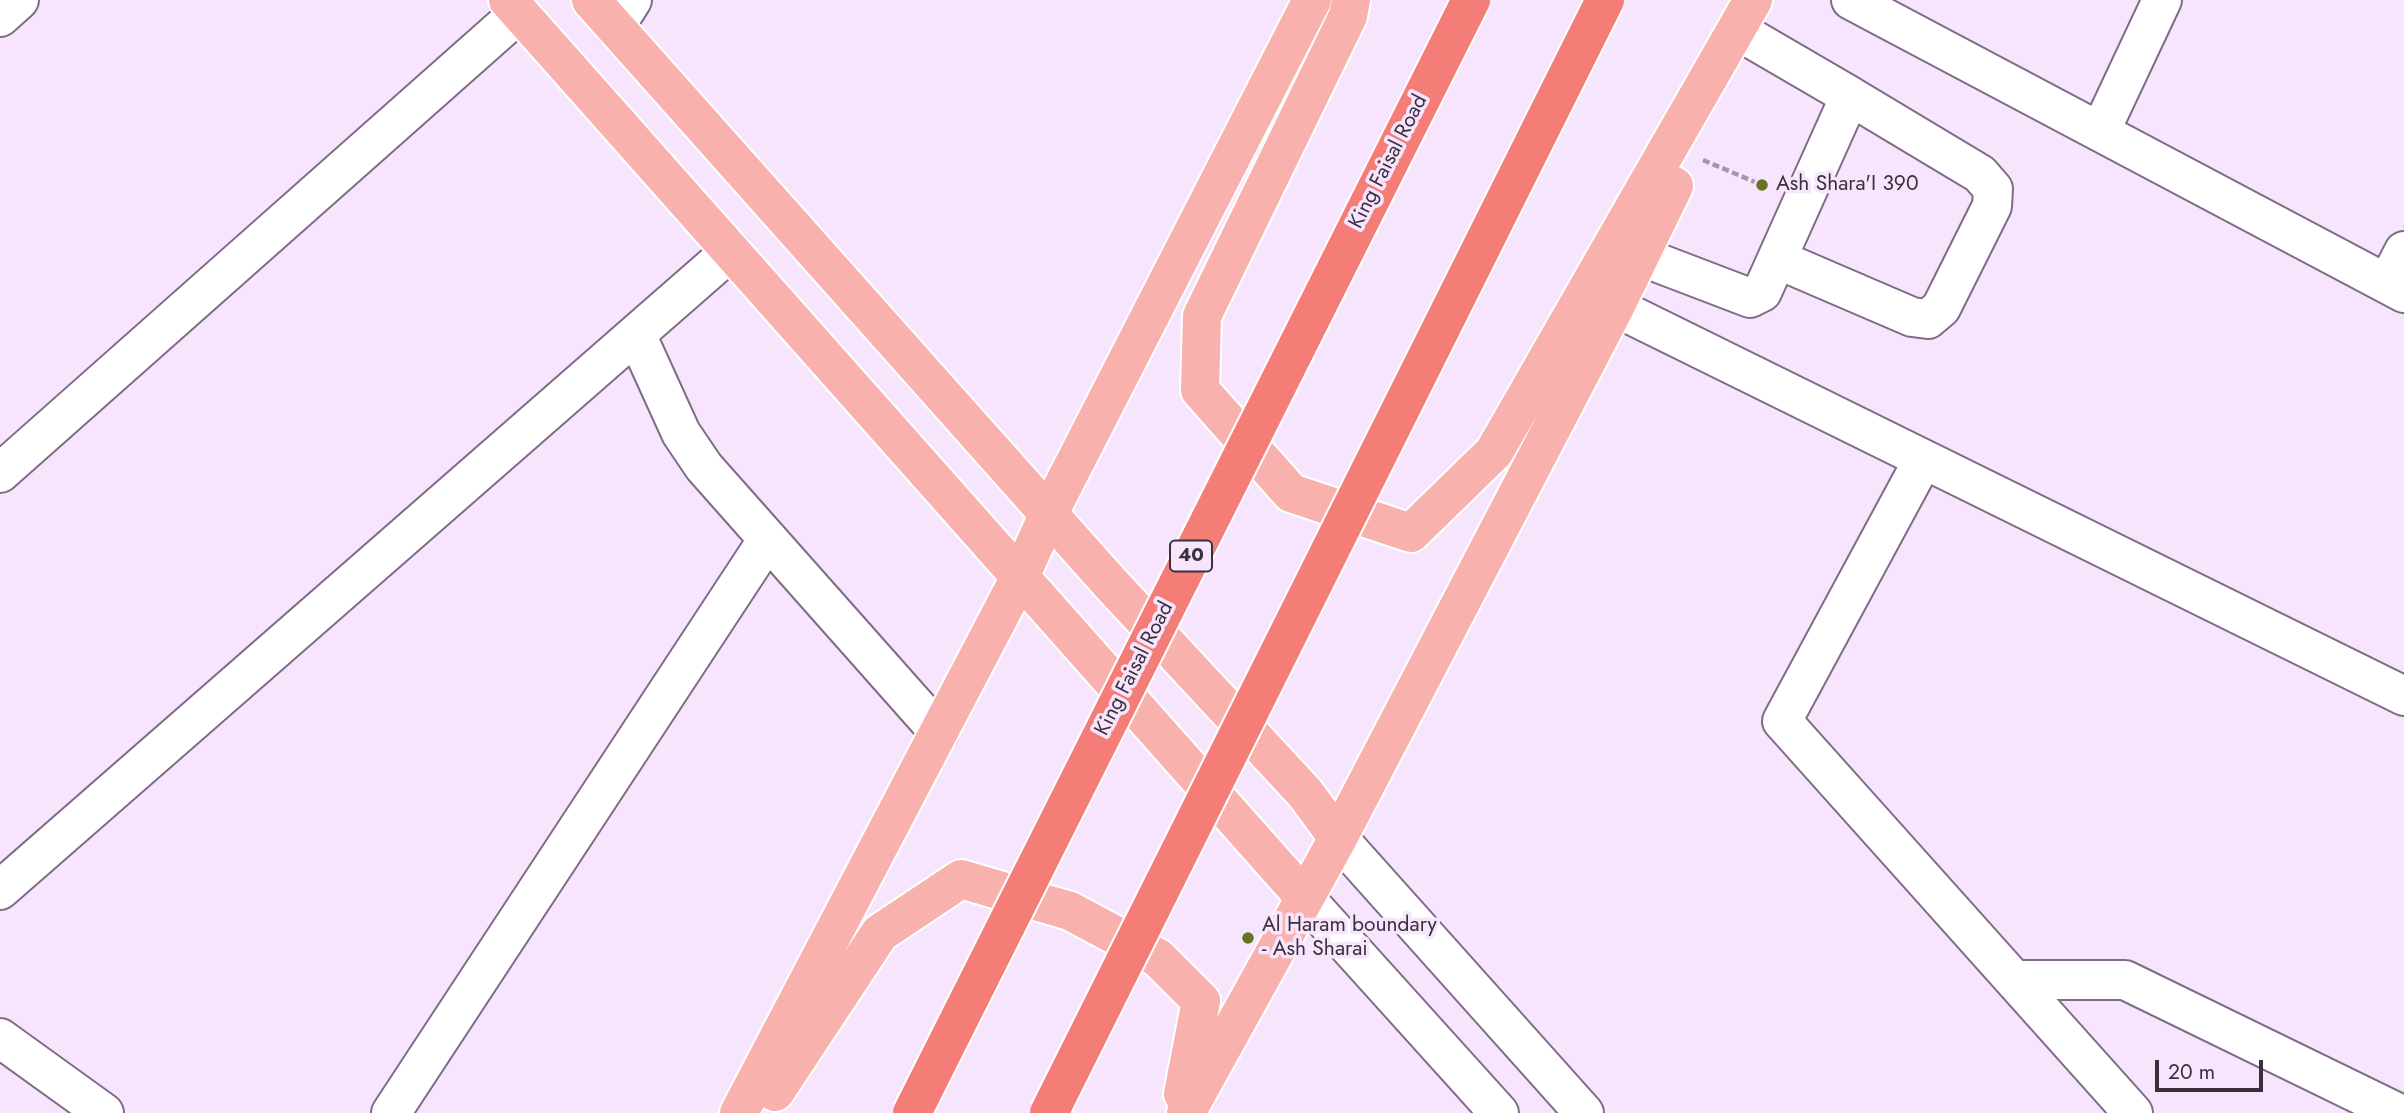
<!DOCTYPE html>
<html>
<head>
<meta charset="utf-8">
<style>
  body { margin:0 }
  #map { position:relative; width:2404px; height:1113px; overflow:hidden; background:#f7e4fd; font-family:Jost,sans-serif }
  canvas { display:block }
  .scale { position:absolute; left:2155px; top:1060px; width:108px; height:32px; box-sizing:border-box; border:4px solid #39303c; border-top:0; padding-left:9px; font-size:21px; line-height:24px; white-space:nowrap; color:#39303c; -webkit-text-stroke:5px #f7e4fd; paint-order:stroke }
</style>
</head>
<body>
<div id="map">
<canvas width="2404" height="1113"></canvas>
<div class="scale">20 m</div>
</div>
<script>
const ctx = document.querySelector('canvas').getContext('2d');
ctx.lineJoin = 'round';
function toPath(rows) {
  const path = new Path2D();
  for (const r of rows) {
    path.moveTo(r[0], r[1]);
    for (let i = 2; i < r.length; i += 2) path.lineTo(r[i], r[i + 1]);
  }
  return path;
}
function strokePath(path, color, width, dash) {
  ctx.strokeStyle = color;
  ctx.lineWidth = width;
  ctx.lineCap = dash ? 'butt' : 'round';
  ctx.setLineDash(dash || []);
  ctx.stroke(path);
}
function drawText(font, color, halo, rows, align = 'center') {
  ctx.font = font + ' Jost,sans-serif';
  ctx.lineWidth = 7;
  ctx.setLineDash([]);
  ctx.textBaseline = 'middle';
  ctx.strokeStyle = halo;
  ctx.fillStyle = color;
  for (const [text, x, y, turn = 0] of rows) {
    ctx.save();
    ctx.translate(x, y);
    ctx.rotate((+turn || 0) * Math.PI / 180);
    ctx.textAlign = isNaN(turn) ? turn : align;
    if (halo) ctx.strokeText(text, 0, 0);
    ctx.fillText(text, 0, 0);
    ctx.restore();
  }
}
const path = toPath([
  [1703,160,1762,185]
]);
const minor = toPath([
  [1851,0,2404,293],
  [0,17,19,0],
  [615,27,632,0],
  [2100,132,2162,0],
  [1640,256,1750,298,1762,292,1850,96,1747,36],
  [1777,259,1912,317,1928,319,1941,308,1992,206,1993,189,1980,174,1850,96],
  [2387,284,2404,251],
  [1615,307,2404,696],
  [636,334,681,433,704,467,939,732],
  [1923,460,1782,721,2133,1113],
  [0,473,519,13],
  [1338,838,1584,1113],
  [0,890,731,251],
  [1305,898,1499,1113],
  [2014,980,2125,980,2398,1113],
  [0,1038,104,1113],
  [391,1113,768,539]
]);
const major = toPath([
  [508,0,1305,898],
  [591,0,1111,584,1305,793,1338,838],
  [1351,0,1348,16,1202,316,1200,390,1291,493,1411,533,1494,452,1753,0],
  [775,1092,880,933,961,879,1070,911,1158,958,1201,1001,1183,1094],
  [739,1113,1020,577,1049,513,1312,0],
  [1186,1113,1338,838,1615,307,1674,186]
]);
const highwayBridge = toPath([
  [912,1113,1471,0],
  [1049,1113,1605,0]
]);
const markers = [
  [1762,185,7,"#657420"],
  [1248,938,7,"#657420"]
];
const shields = [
  [1191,556,42]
];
const shieldNames = [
  ["40",1191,556]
];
const streetNames = [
  ["King Faisal Road",1389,162,-63],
  ["King Faisal Road",1135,669,-63]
];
const poiNames = [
  ["Ash Shara'I 390",1776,185],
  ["Al Haram boundary",1262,926],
  ["- Ash Sharai",1262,950]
];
strokePath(minor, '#816c88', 42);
strokePath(major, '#fff', 42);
strokePath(path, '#a496a9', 4.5, [7, 3.5]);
strokePath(minor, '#fff', 38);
strokePath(major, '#f8b1ad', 38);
strokePath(highwayBridge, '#fff', 42, []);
strokePath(highwayBridge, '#f47d77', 38);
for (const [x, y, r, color] of markers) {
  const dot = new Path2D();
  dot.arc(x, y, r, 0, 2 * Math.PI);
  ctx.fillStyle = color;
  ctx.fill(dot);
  strokePath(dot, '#f7e4fd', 2.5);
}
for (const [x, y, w] of shields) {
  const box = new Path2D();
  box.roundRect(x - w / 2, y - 15.5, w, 31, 5);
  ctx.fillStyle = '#f7e4fd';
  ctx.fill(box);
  strokePath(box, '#39303c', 2);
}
drawText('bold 19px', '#39303c', null, shieldNames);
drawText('21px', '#39303c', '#f7e4fd', streetNames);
drawText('21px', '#39303c', '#f7e4fd', poiNames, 'left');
</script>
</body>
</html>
